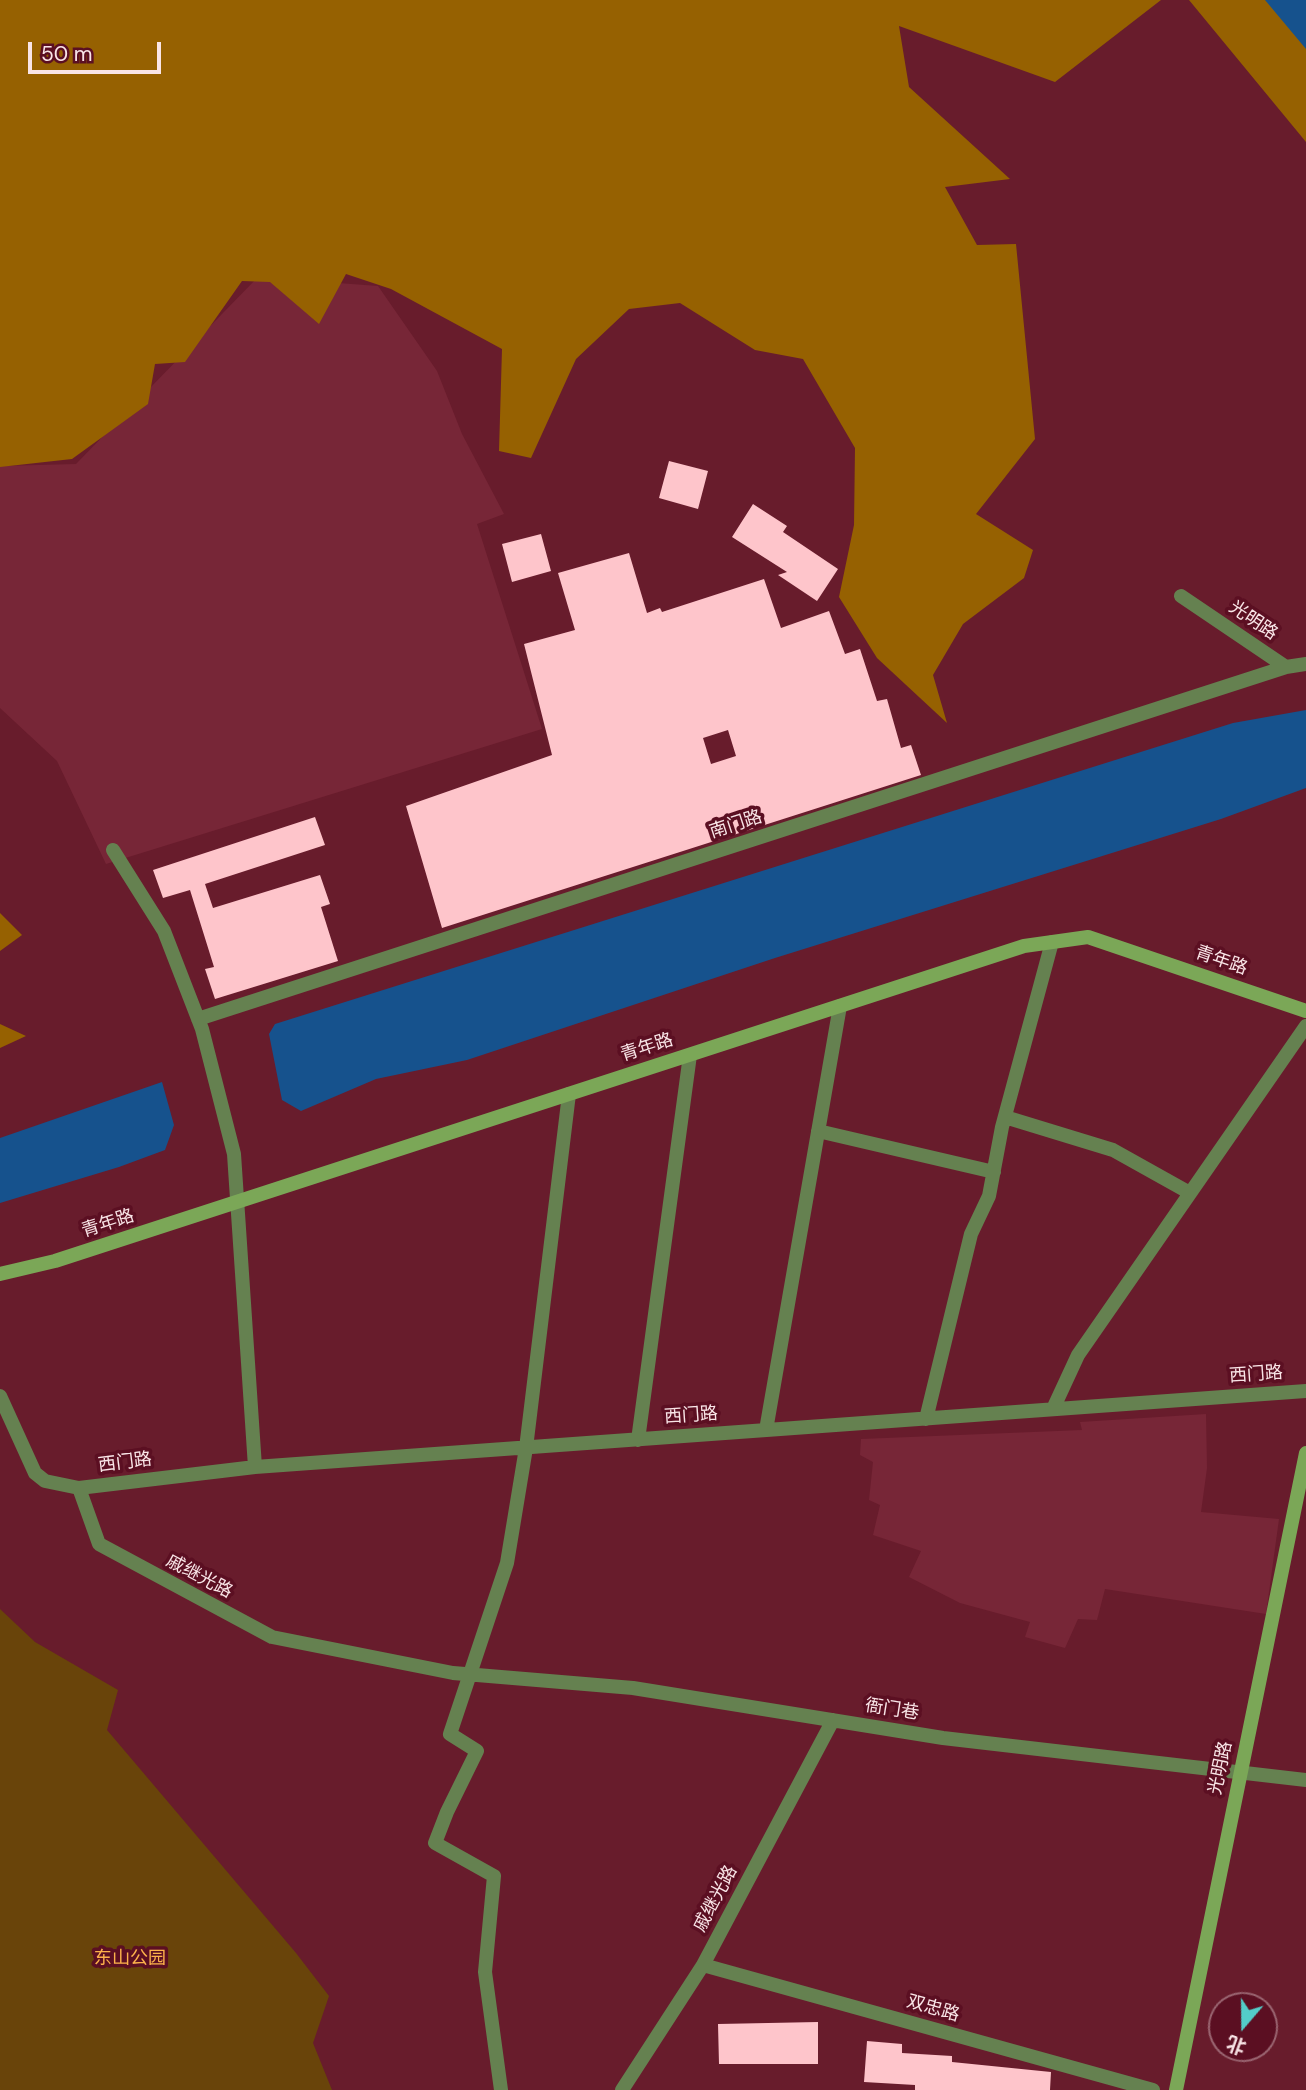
<!DOCTYPE html>
<html>
<head>
<meta charset="utf-8">
<style>
  body { margin:0 }
  #map { position:relative; width:1306px; height:2090px; overflow:hidden; background:#681c2c; font-family:"DM Sans","Noto Sans SC",sans-serif }
  canvas { display:block }
  .north { position:absolute; left:1208px; top:1992px; width:70px; height:70px; box-sizing:border-box; background:#5b0f22; border:2px solid #9a6571; border-radius:50%; rotate:200deg; font-size:19px; font-weight:700; line-height:28px; text-align:center; color:#f9e5e7 }
  .north::after { content:''; display:block; margin:auto; width:24px; height:32px; background:#53cdc9; clip-path:polygon(50% 0,100% 100%,50% 72%,0 100%) }
  .scale { position:absolute; left:28px; top:42px; width:133px; height:32px; box-sizing:border-box; border:4px solid #f9e5e7; border-top:0; padding-left:9px; font-size:21px; line-height:24px; white-space:nowrap; color:#f9e5e7; -webkit-text-stroke:5px #5b0f22; paint-order:stroke }
</style>
</head>
<body>
<div id="map">
<canvas width="1306" height="2090"></canvas>
<div class="north">北</div>
<div class="scale">50 m</div>
</div>
<script>
const ctx = document.querySelector('canvas').getContext('2d');
ctx.lineJoin = 'round';
function paint(path, color) {
  ctx.fillStyle = color;
  ctx.fill(path, 'evenodd');
}
function toPath(rows) {
  const path = new Path2D();
  for (const r of rows) {
    path.moveTo(r[0], r[1]);
    for (let i = 2; i < r.length; i += 2) path.lineTo(r[i], r[i + 1]);
  }
  return path;
}
function strokePath(path, color, width, dash) {
  ctx.strokeStyle = color;
  ctx.lineWidth = width;
  ctx.lineCap = dash ? 'butt' : 'round';
  ctx.setLineDash(dash || []);
  ctx.stroke(path);
}
function drawText(font, color, halo, rows, align = 'center') {
  ctx.font = font + ' "DM Sans","Noto Sans SC",sans-serif';
  ctx.lineWidth = 7;
  ctx.setLineDash([]);
  ctx.textBaseline = 'middle';
  ctx.strokeStyle = halo;
  ctx.fillStyle = color;
  for (const [text, x, y, turn = 0] of rows) {
    ctx.save();
    ctx.translate(x, y);
    ctx.rotate((+turn || 0) * Math.PI / 180);
    ctx.textAlign = isNaN(turn) ? turn : align;
    if (halo) ctx.strokeText(text, 0, 0);
    ctx.fillText(text, 0, 0);
    ctx.restore();
  }
}
const built = toPath([
  [258,277,378,286,437,371,462,434,504,514,477,524,542,729,106,864,57,761,0,708,0,466,76,464],
  [1206,1414,1207,1468,1201,1512,1279,1519,1266,1614,1105,1589,1097,1620,1078,1619,1065,1648,1025,1637,1030,1622,960,1603,909,1577,921,1551,873,1535,880,1505,869,1500,873,1462,860,1455,861,1439,1082,1430,1080,1422]
]);
const green = toPath([
  [0,1609,35,1642,118,1690,107,1730,296,1953,329,1996,313,2043,332,2090,0,2090]
]);
const forest = toPath([
  [0,0,1161,0,1055,82,899,26,909,87,1010,179,945,187,977,245,1016,244,1035,439,976,514,1033,550,1024,578,963,624,933,675,947,723,877,658,839,597,854,525,855,448,803,359,755,350,680,303,629,309,576,359,531,458,499,451,502,349,391,289,346,274,319,324,270,282,242,281,185,362,155,364,148,404,72,459,0,467],
  [1189,0,1306,0,1306,142],
  [0,913,22,935,0,951],
  [0,1024,26,1036,0,1048]
]);
const water = toPath([
  [1265,0,1306,0,1306,49],
  [1306,710,1306,788,1221,819,775,958,467,1060,376,1079,301,1111,282,1100,269,1034,275,1024,1233,723],
  [162,1082,174,1125,165,1150,119,1167,0,1203,0,1138]
]);
const building = toPath([
  [669,461,708,471,698,509,659,498],
  [753,504,787,526,783,532,838,569,817,601,778,575,787,572,732,537],
  [541,534,551,571,512,582,502,544],
  [629,553,647,613,660,608,662,612,764,579,781,628,829,611,845,654,860,649,877,701,887,699,901,748,911,745,921,775,442,928,406,806,552,755,524,644,575,630,558,573],
  [728,730,736,756,711,764,703,738],
  [315,817,325,845,205,884,213,908,320,875,330,904,321,907,338,961,215,999,205,969,214,967,190,890,163,898,153,870],
  [818,2022,818,2064,719,2064,718,2024],
  [867,2041,902,2044,902,2053,952,2056,952,2062,1051,2072,1050,2090,915,2090,915,2085,864,2082]
]);
const street = toPath([
  [1181,596,1286,667,1306,664],
  [113,850,164,931,202,1029,234,1154,255,1467],
  [198,1019,1286,667],
  [1005,1117,1113,1150,1190,1193],
  [818,1131,994,1172],
  [0,1396,35,1473,45,1481,79,1488,99,1544,272,1637,453,1673,633,1688,943,1738,1306,1780],
  [1053,1409,1078,1355,1306,1026],
  [926,1419,971,1234,989,1196,1002,1127,1052,942],
  [766,1430,840,1006],
  [638,1440,690,1055],
  [79,1488,255,1467,1306,1391],
  [703,1965,1153,2090],
  [501,2090,485,1972,494,1876,435,1843,447,1812,477,1751,450,1734,507,1563,526,1448,569,1094],
  [622,2090,703,1965,833,1720]
]);
const secondary = toPath([
  [0,1274,55,1261,1024,946,1088,937,1306,1011],
  [1176,2090,1306,1453]
]);
const streetNames = [
  ["光明路",1253,621,34],
  ["南门路",736,825,-18],
  ["青年路",1221,961,19],
  ["青年路",647,1048,-18],
  ["青年路",108,1224,-18],
  ["西门路",1256,1375,-4],
  ["西门路",691,1416,-4],
  ["西门路",125,1463,-7],
  ["戚继光路",199,1577,28],
  ["衙门巷",892,1710,9],
  ["光明路",1221,1768,-78],
  ["戚继光路",716,1899,-62],
  ["双忠路",933,2009,16]
];
const parkNames = [
  ["东山公园",130,1959]
];
paint(built, '#772637');
paint(green, '#69440a');
paint(forest, '#966101');
paint(water, '#16528d');
paint(building, '#fec5cb');
strokePath(street, '#658150', 14);
strokePath(secondary, '#7ba757', 14);
drawText('18px', '#f9e5e7', '#5b0f22', streetNames);
drawText('18px', '#fcb24b', '#5b0f22', parkNames);
</script>
</body>
</html>
